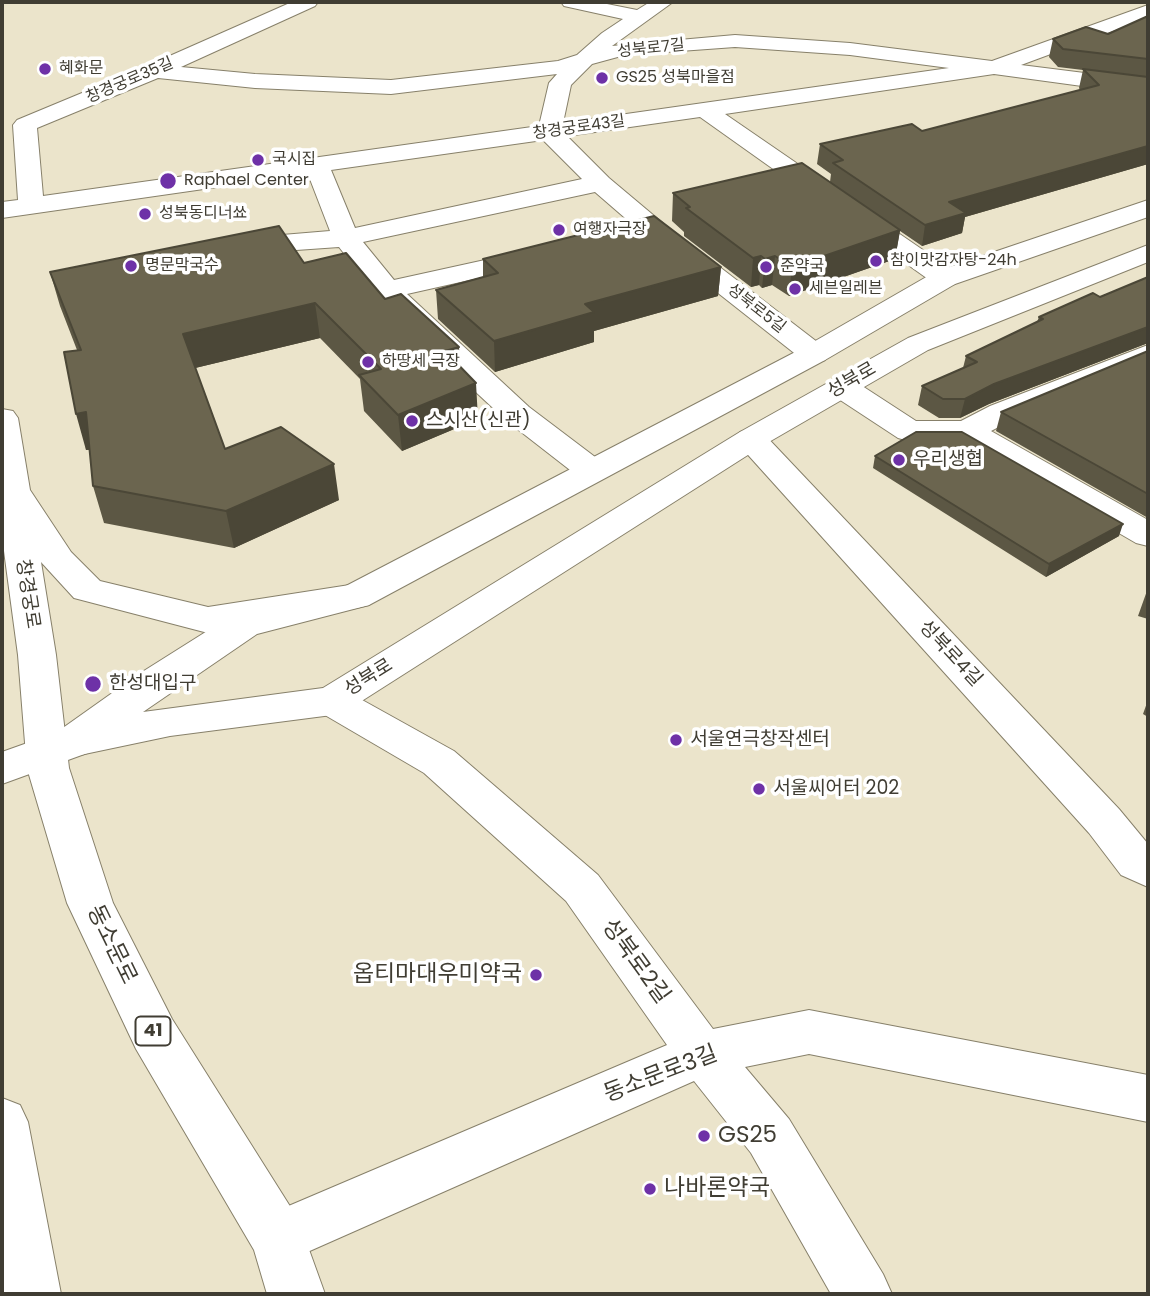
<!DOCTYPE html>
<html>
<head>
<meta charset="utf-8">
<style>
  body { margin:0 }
  #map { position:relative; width:1150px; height:1296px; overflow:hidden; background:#ebe4cb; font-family:Poppins,sans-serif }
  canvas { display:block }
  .frame { position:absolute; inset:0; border:4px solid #403d33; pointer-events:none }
</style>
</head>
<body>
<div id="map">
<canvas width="1150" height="1296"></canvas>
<div class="frame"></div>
</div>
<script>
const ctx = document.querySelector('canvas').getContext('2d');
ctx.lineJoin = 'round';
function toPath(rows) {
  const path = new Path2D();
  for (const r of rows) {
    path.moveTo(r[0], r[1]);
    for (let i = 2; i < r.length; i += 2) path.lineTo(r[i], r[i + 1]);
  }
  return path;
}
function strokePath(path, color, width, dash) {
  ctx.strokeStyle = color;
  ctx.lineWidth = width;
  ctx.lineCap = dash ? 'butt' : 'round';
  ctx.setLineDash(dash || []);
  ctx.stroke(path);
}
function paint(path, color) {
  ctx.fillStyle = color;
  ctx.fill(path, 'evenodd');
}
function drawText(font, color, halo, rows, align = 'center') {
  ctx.font = font + ' Poppins,"Noto Sans KR",sans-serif';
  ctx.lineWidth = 7;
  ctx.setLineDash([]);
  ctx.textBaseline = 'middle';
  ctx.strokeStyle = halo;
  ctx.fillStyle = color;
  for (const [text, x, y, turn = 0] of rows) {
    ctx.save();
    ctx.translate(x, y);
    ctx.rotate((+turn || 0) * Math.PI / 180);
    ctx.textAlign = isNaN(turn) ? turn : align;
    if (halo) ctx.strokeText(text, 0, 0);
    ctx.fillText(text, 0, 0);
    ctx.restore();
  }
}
const minor = toPath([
  [292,2,318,2,315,6,181,67,255,74,391,80,558,61,577,55,602,33,623,19,564,6,561,2,597,2,637,10,650,2,673,2,612,46,735,35,850,43,992,61,1148,5,1148,18,1021,65,1148,81,1148,95,994,74,725,114,955,272,959,278,955,284,945,286,935,284,700,117,567,136,609,178,665,225,825,348,829,354,825,360,814,363,803,360,647,237,595,192,363,242,394,280,535,249,545,251,549,257,545,263,407,294,529,407,603,463,608,470,603,477,591,480,579,477,507,421,410,331,377,296,339,247,282,251,239,260,229,258,225,252,229,246,282,235,330,231,308,174,2,218,2,202,18,200,13,125,17,120,147,66,292,2],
  [735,47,850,55,949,68,563,123,571,85,592,64,625,55,735,47],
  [557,74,549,83,539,126,43,196,37,128,158,78,255,88,391,94,557,74],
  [543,140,582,179,355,228,331,170,543,140],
  [1148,345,1148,365,1012,420,991,431,1148,520,1148,546,1136,543,960,441,909,441,898,438,831,394,827,387,831,380,842,378,853,380,916,421,961,421,990,406,1148,345],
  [332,687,346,691,454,751,598,875,713,1029,809,1010,1148,1075,1148,1122,809,1054,745,1067,789,1119,883,1274,892,1294,831,1294,751,1153,694,1081,278,1265,258,1257,250,1238,258,1219,667,1045,566,901,424,773,318,711,312,701,318,691,332,687]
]);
const tertiary = toPath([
  [751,429,762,432,1119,809,1148,844,1148,887,1121,875,1089,833,740,446,735,439,740,432,751,429],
  [75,726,90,730,96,741,90,752,2,784,2,752,75,726]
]);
const secondary = toPath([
  [1148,200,1148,217,955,284,825,360,369,605,257,634,143,712,323,688,740,432,908,338,1148,245,1148,262,928,350,762,446,346,711,332,715,170,736,75,756,60,752,54,741,60,730,139,674,231,616,344,587,803,348,935,272,1148,200]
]);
const primary = toPath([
  [2,409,13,411,18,418,30,490,71,552,100,581,208,607,356,584,369,587,374,596,369,605,356,608,208,633,74,598,41,562,56,655,69,768,113,903,172,1019,298,1219,325,1294,267,1294,254,1250,136,1049,67,903,27,768,18,655,2,536,2,409],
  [2,1098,20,1105,28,1122,61,1294,3,1294,2,1098]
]);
const wall = toPath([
  [1148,16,1148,164,965,217,962,233,922,246,900,231,895,259,789,296,772,285,762,288,759,285,751,287,684,236,684,232,672,221,673,193,830,182,831,174,817,164,820,144,922,131,1080,90,1079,88,1083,70,1058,67,1049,57,1053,39,1108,34],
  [483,259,721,267,718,296,594,331,594,342,495,372,438,319,436,290,483,277],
  [304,263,385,299,460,367,478,419,402,451,364,411,360,379,320,338,195,368,225,449,339,500,234,548,104,523,93,486,90,450,86,450,77,350,60,306,50,272],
  [1148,277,1148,343,989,404,960,418,939,418,918,405,922,386,963,368,966,356,1037,322,1039,317,1100,297],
  [1148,351,1148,518,996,431,1001,412],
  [875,456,1119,536,1046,577,873,468],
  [1148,588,1148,619,1138,616],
  [1148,700,1148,717,1143,714]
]);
const shadedWall = toPath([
  [1148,146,1148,164,965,217,962,233,922,246,925,225,949,202],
  [900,230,895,259,789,296,792,267],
  [761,256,759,285,751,287,753,258],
  [775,256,772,285,762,288,765,259],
  [721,267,718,296,594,331,594,342,495,372,494,341,585,304],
  [315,303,320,338,191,369,183,334],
  [1148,327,1148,343,989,404,960,418,965,399,994,384],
  [459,347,461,382,445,351],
  [476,383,478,419,402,451,398,415],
  [86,412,96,448,86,450,76,414],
  [334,464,339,500,234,548,226,511],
  [1123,524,1119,536,1046,577,1049,564]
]);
const building = toPath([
  [1148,16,1148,59,1063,49,1053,39,1086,27,1108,34,1148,16],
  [1083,69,1148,77,1148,146,949,202,966,213,925,225,833,163,843,160,820,144,912,124,922,131,1099,85,1083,69],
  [802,163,900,230,792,267,775,256,765,259,761,256,753,258,686,208,690,207,673,193,802,163],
  [654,216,721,267,585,304,594,312,494,341,436,290,498,273,483,259,654,216],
  [279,226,304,263,346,253,385,299,401,294,459,347,445,351,476,383,398,415,359,375,381,369,315,303,183,334,225,449,281,427,334,464,226,511,93,486,86,412,76,414,64,352,81,350,50,272,279,226],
  [1148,277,1148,327,994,384,965,399,943,399,922,386,977,362,966,356,1043,319,1039,317,1093,293,1100,297,1148,277],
  [1148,351,1148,494,1001,412,1148,351],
  [916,432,962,432,1123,524,1049,564,875,456,916,432]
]);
const markers = [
  [45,69,7,"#6e31a7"],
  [602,78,7,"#6e31a7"],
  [258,160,7,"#6e31a7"],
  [168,181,9,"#6e31a7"],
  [145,214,7,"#6e31a7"],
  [559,230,7,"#6e31a7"],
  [876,261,7,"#6e31a7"],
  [131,266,7,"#6e31a7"],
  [766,267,7,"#6e31a7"],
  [795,289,7,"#6e31a7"],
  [368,362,7,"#6e31a7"],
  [412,421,7,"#6e31a7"],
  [899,460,7,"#6e31a7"],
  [93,684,9,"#6e31a7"],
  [676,740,7,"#6e31a7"],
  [759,789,7,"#6e31a7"],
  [536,975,7,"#6e31a7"],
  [704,1136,7,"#6e31a7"],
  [650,1189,7,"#6e31a7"]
];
const farStreetnames = [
  ["성북로7길",651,49,-6],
  ["창경궁로35길",130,81,-23],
  ["창경궁로43길",579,128,-8],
  ["성북로5길",756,309,38]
];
const farPoinames = [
  ["혜화문",59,69],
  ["GS25 성북마을점",616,78],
  ["국시집",272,160],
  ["Raphael Center",184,181],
  ["성북동디너쑈",159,214],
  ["여행자극장",573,230],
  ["참이맛감자탕-24h",890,261],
  ["명문막국수",145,266],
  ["준약국",780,267],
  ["세븐일레븐",809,289],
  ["하땅세 극장",382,362]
];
const shields = [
  [153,1031,35]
];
const shieldNames = [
  ["41",153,1031]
];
const streetNames = [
  ["성북로",852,381,-30],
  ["창경궁로",27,594,81],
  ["성북로4길",950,654,47],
  ["성북로",369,678,-32]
];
const poiNames = [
  ["스시산(신관)",426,421],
  ["우리생협",913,460],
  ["한성대입구",109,684],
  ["서울연극창작센터",690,740],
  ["서울씨어터 202",773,789]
];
const nearStreetnames = [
  ["동소문로",111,945,64],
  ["성북로2길",635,962,54],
  ["동소문로3길",661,1075,-21]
];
const nearPoinames = [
  ["옵티마대우미약국",522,975,"right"],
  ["GS25",718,1136],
  ["나바론약국",664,1189]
];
strokePath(minor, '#87806a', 2);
strokePath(tertiary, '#87806a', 2);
strokePath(secondary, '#87806a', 2);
strokePath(primary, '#87806a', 2);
paint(minor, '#fff');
paint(tertiary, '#fff');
paint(secondary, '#fff');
paint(primary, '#fff');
paint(wall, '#5c5744');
paint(shadedWall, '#4b4737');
paint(building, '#6b654f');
strokePath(building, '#4b4737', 2);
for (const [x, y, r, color] of markers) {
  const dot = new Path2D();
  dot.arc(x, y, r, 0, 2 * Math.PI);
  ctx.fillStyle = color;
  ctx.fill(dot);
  strokePath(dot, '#fff', 2.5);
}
drawText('16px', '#403d33', '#fff', farStreetnames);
drawText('16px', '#403d33', '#fff', farPoinames, 'left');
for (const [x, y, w] of shields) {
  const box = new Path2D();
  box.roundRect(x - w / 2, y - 14.5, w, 29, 5);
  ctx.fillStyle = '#fff';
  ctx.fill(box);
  strokePath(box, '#403d33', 2);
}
drawText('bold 18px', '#403d33', null, shieldNames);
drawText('19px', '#403d33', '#fff', streetNames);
drawText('19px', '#403d33', '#fff', poiNames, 'left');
drawText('23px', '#403d33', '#fff', nearStreetnames);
drawText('23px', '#403d33', '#fff', nearPoinames, 'left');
</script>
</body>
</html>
